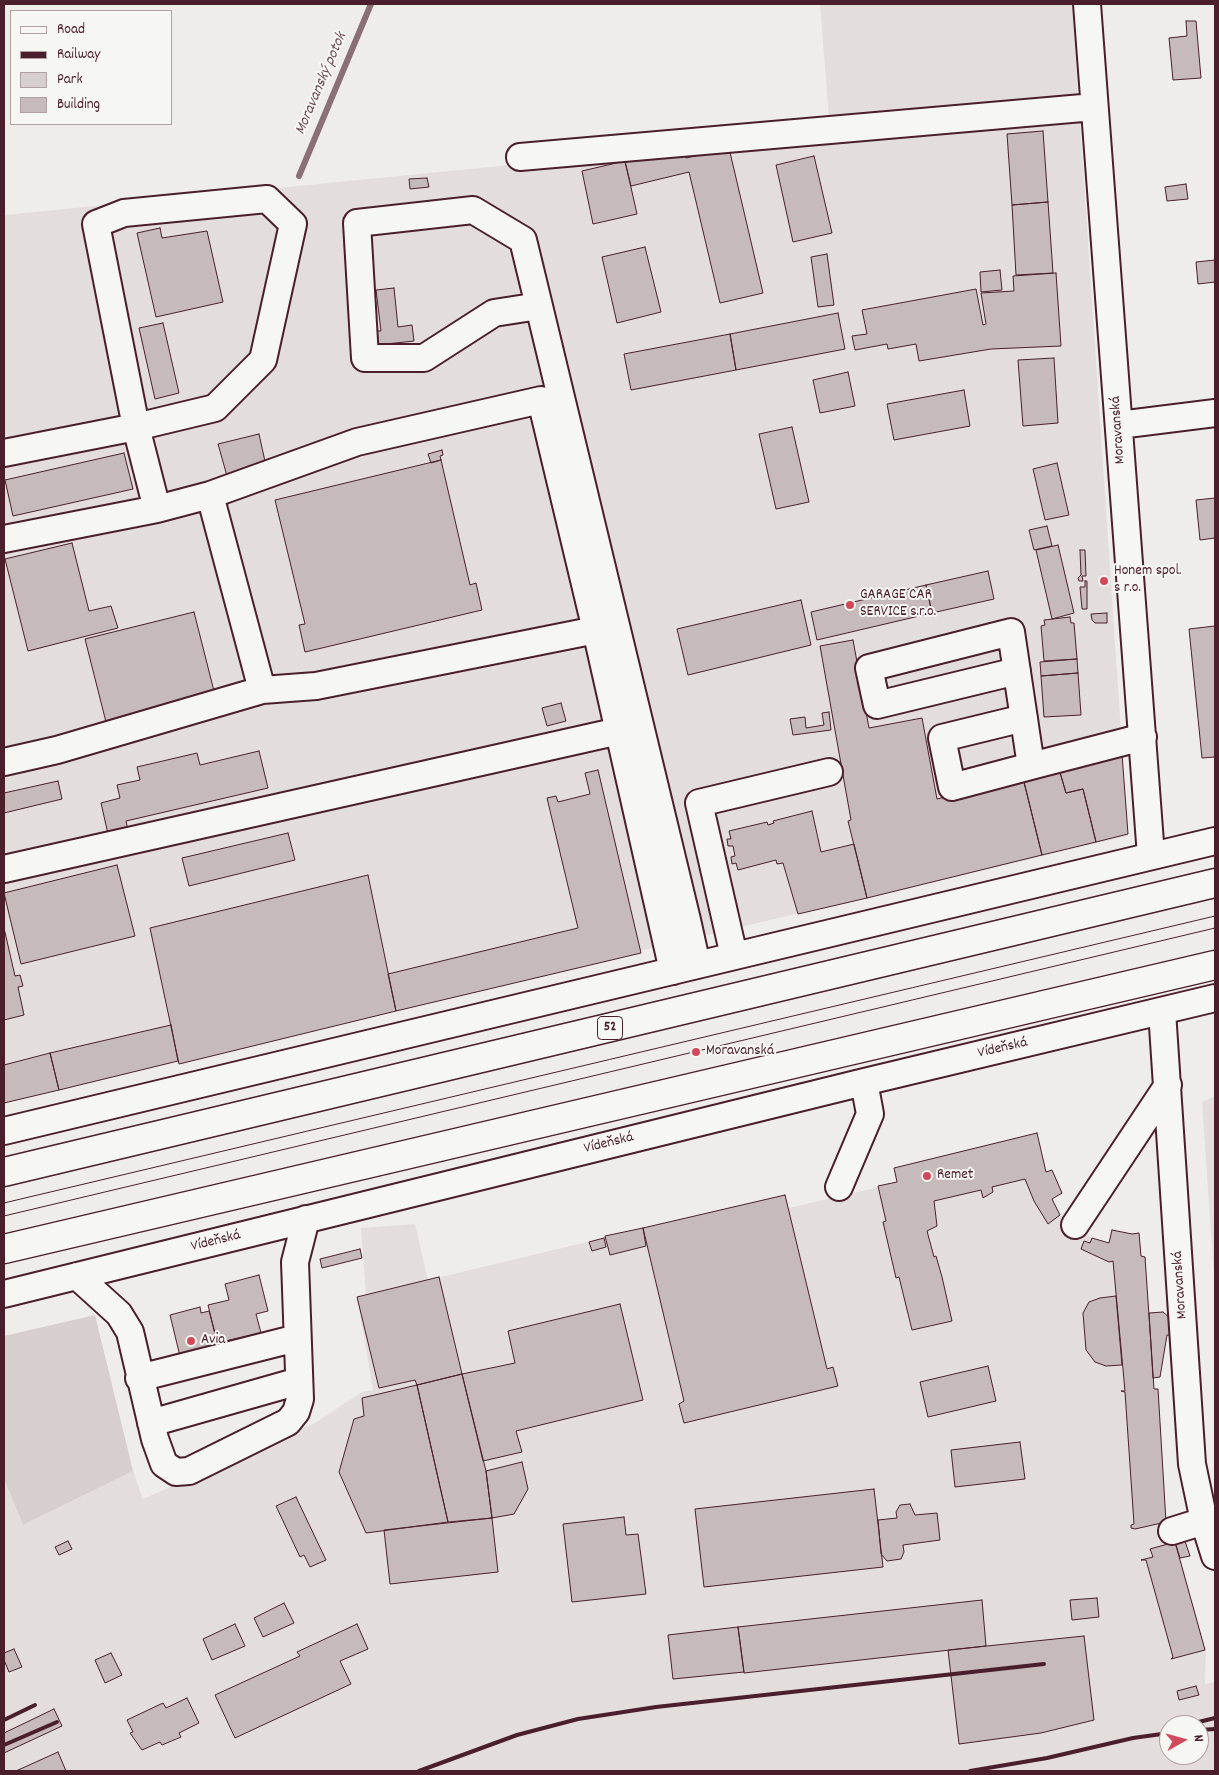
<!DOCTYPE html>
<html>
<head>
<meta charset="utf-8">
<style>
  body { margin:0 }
  #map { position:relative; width:1219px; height:1775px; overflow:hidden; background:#efedea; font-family:Dekko,sans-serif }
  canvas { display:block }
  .frame { position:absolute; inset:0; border:5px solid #4a1f2b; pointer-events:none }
  .legend { position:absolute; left:10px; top:10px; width:162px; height:115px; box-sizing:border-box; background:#f6f6f2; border:1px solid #b1a0a2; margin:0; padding:6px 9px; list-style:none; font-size:15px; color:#4a1f2b }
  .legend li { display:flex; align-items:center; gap:10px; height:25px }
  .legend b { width:25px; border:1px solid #b1a0a2 }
  .north { position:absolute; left:1159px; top:1715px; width:50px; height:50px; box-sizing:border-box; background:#f6f6f2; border:1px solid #b1a0a2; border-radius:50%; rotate:83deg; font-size:14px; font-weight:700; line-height:20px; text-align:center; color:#4a1f2b }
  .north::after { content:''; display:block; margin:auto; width:18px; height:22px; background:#d1495b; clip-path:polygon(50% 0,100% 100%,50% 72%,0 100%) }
</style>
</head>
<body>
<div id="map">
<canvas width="1219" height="1775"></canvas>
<div class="frame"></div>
<ul class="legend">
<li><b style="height:6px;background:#f6f6f2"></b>Road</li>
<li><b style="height:6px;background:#4a1f2b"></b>Railway</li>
<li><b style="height:14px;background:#d7cfce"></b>Park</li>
<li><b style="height:14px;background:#c6babb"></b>Building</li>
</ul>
<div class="north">N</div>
</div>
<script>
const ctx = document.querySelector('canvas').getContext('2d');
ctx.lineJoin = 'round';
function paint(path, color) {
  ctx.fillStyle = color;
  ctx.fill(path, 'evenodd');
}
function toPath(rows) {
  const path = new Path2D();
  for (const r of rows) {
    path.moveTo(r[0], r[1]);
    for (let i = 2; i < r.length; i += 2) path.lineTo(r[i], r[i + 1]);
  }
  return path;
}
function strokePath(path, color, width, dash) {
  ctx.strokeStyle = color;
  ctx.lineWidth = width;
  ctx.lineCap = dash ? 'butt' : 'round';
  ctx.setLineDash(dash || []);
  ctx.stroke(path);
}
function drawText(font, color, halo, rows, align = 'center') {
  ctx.font = font + ' Dekko,sans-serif';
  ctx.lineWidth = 4;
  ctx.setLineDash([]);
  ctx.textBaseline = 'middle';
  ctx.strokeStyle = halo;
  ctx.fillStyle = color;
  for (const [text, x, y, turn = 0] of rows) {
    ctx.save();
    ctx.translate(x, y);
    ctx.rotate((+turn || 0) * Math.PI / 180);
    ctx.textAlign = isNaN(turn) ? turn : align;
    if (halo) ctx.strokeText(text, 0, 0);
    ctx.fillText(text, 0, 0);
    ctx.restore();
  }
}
const built = toPath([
  [820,4,1072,4,1128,836,4,1100,4,215,520,164,519,145,829,117],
  [1215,1096,1215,1292,1202,1102],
  [1053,1171,1063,1193,1052,1200,1060,1215,1092,1238,1108,1243,1112,1230,1131,1234,1139,1233,1141,1256,1145,1257,1149,1313,1163,1312,1173,1335,1167,1336,1160,1377,1153,1378,1154,1389,1158,1389,1166,1522,1176,1542,1206,1650,1205,1684,1215,1682,1215,1771,4,1771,4,1479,23,1525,133,1471,143,1499,315,1423,362,1392,373,1390,357,1297,366,1296,361,1228,415,1224,428,1280,785,1195,789,1208,921,1177],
  [1169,1725,1199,1725,1199,1755,1169,1755]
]);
const green = toPath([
  [95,1315,133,1471,23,1525,4,1479,4,1336]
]);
const stream = toPath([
  [299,176,371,4]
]);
const building = toPath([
  [1186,21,1196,21,1201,78,1173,80,1169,38,1187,36,1186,21],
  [1043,131,1048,202,1012,205,1007,134,1043,131],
  [729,148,763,293,720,303,689,172,631,186,625,162,684,153,686,158,729,148],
  [814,156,832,233,793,242,776,165,814,156],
  [625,161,637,214,593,224,582,171,625,161],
  [427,178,429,187,410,189,409,179,427,178],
  [1186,184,1188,199,1167,201,1165,187,1186,184],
  [1048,202,1053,273,1016,275,1012,205,1048,202],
  [160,228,162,238,207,231,223,302,156,317,137,233,160,228],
  [645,247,661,312,617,323,602,257,645,247],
  [827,254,834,305,818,307,811,257,827,254],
  [1215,260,1215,282,1198,284,1196,262,1215,260],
  [1000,270,1002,290,981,292,980,272,1000,270],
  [1056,273,1061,346,991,349,919,361,916,344,888,349,887,344,855,350,852,336,867,334,862,310,976,289,983,325,986,324,981,293,1014,291,1013,276,1056,273],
  [394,288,398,327,412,325,414,341,377,345,375,331,381,331,376,290,394,288],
  [838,313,845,349,736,370,730,334,838,313],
  [163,323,179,393,155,399,139,328,163,323],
  [730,334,736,370,631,390,624,354,730,334],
  [1054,358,1058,423,1023,426,1018,360,1054,358],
  [848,372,855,406,820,413,813,380,848,372],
  [964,390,970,426,894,440,887,404,964,390],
  [792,427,809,502,776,509,759,434,792,427],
  [259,434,266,466,227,476,218,444,259,434],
  [442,450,443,455,440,456,441,460,431,463,428,454,442,450],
  [124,453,133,489,13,516,5,480,124,453],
  [441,460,470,585,476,583,482,610,305,652,299,625,305,624,275,500,441,460],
  [1057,463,1069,515,1045,520,1033,469,1057,463],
  [1215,498,1215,538,1200,540,1196,500,1215,498],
  [1047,526,1052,546,1034,550,1029,530,1047,526],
  [72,543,89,611,111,606,118,628,28,651,5,559,72,543],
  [1058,545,1074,613,1052,619,1036,550,1058,545],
  [1080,550,1085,550,1086,576,1082,576,1083,581,1079,581,1078,578,1081,575,1080,550],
  [988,571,994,599,932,613,926,585,988,571],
  [1085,581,1087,581,1087,609,1082,609,1080,587,1085,587,1085,581],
  [926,585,932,613,817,640,811,612,926,585],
  [801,600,811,645,688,675,677,629,801,600],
  [194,612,216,699,107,726,85,639,194,612],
  [1107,613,1107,623,1095,623,1092,620,1091,614,1107,613],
  [1070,617,1071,623,1074,623,1077,659,1044,661,1041,626,1045,625,1044,620,1070,617],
  [1215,626,1215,757,1202,758,1189,629,1215,626],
  [853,640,869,728,922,718,937,799,1023,778,1042,855,867,898,848,821,851,820,820,646,853,640],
  [1077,659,1078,673,1041,676,1040,662,1077,659],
  [1078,673,1081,715,1044,717,1041,676,1078,673],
  [561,703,566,721,547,726,542,708,561,703],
  [829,712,831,730,793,735,790,719,805,717,806,728,824,725,822,713,829,712],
  [259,751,268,788,126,821,128,830,108,834,101,803,120,798,117,785,140,780,137,767,197,753,200,765,259,751],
  [1122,754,1128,834,1096,842,1083,789,1066,793,1059,769,1122,754],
  [1059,769,1066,793,1083,789,1096,842,1042,855,1023,778,1059,769],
  [598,770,641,953,396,1011,388,974,578,928,547,798,556,796,558,802,590,794,585,773,598,770],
  [58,781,62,799,4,813,4,793,58,781],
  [812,811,821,852,854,844,867,898,798,914,783,863,777,864,776,860,738,870,736,863,732,864,731,857,735,856,733,846,728,846,727,839,731,839,729,831,767,822,768,825,774,823,773,821,812,811],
  [288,833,295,860,189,886,182,858,288,833],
  [117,865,135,936,21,964,4,893,117,865],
  [368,875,396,1011,179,1064,150,928,368,875],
  [4,928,15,976,20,975,23,986,18,987,24,1015,4,1020,4,928],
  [171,1025,178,1061,59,1090,50,1053,171,1025],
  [50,1053,59,1090,4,1103,4,1065,50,1053],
  [1037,1133,1046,1172,1052,1170,1062,1193,1052,1199,1060,1215,1048,1224,1034,1201,1025,1179,992,1187,993,1192,983,1198,981,1190,934,1201,937,1226,927,1231,934,1257,936,1256,942,1277,952,1321,912,1330,899,1277,896,1278,883,1222,886,1221,878,1186,897,1182,894,1168,1037,1133],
  [785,1195,827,1369,833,1367,838,1386,684,1423,679,1404,684,1401,643,1228,785,1195],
  [643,1228,646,1246,610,1255,605,1236,643,1228],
  [1112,1230,1132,1234,1139,1233,1141,1256,1145,1257,1154,1389,1158,1389,1166,1522,1135,1529,1131,1528,1131,1525,1134,1524,1125,1392,1121,1391,1125,1391,1113,1261,1109,1262,1081,1249,1084,1241,1090,1243,1092,1238,1109,1243,1112,1230],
  [604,1238,606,1247,592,1251,589,1242,604,1238],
  [360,1249,362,1258,322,1268,320,1259,360,1249],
  [259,1275,268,1311,256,1314,261,1333,217,1343,208,1305,229,1300,225,1284,259,1275],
  [439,1277,462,1374,417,1385,415,1380,379,1388,357,1297,439,1277],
  [1116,1296,1122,1365,1106,1366,1095,1362,1086,1350,1083,1313,1089,1302,1100,1298,1116,1296],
  [620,1304,643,1400,516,1431,522,1452,483,1461,462,1374,515,1363,508,1331,620,1304],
  [200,1307,201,1313,209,1311,216,1336,207,1339,215,1369,185,1377,170,1315,200,1307],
  [1163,1312,1171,1319,1173,1335,1167,1335,1160,1377,1153,1378,1149,1313,1163,1312],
  [988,1366,996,1401,928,1417,920,1382,988,1366],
  [462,1374,486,1471,492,1518,448,1522,417,1385,462,1374],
  [417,1385,448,1522,366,1533,339,1472,354,1419,364,1416,362,1398,417,1385],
  [1020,1442,1025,1479,955,1487,951,1450,1020,1442],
  [522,1462,528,1489,514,1514,492,1518,486,1471,522,1462],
  [874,1489,883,1567,704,1587,695,1509,874,1489],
  [296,1497,326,1560,310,1567,304,1555,300,1557,276,1506,296,1497],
  [910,1504,915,1515,937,1513,940,1540,903,1545,904,1552,901,1559,887,1561,881,1554,878,1520,897,1518,896,1512,900,1505,910,1504],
  [624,1517,626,1535,638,1534,646,1594,572,1602,563,1524,624,1517],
  [492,1518,498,1572,390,1584,384,1530,492,1518],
  [68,1541,72,1549,59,1555,55,1547,68,1541],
  [1185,1541,1190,1556,1180,1558,1175,1542,1185,1541],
  [1175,1542,1205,1650,1171,1659,1173,1657,1146,1560,1141,1560,1153,1557,1150,1549,1175,1542],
  [1097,1598,1099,1617,1072,1620,1070,1600,1097,1598],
  [982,1600,986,1646,744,1673,738,1627,982,1600],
  [284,1603,294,1623,263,1637,254,1618,284,1603],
  [235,1624,245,1646,212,1660,203,1639,235,1624],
  [357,1624,368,1649,340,1661,351,1684,235,1738,215,1695,300,1656,297,1652,357,1624],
  [738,1627,744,1672,673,1679,668,1635,738,1627],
  [1084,1636,1094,1720,1041,1733,959,1744,948,1650,1084,1636],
  [14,1649,22,1667,9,1672,4,1660,4,1653,14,1649],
  [111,1653,122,1675,105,1683,95,1660,111,1653],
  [1196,1686,1199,1695,1179,1700,1177,1691,1196,1686],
  [187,1698,199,1723,179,1733,181,1737,162,1745,160,1742,142,1750,130,1733,133,1732,127,1720,163,1703,166,1708,187,1698],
  [54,1709,62,1726,4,1753,4,1733,54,1709],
  [58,1752,66,1771,16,1771,58,1752]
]);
const minor = toPath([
  [1087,4,1151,856],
  [520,157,1094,107],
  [539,306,494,313,424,358,365,358,357,223,473,210,523,240,539,306,687,920,697,965],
  [1119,425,1215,413],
  [4,453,136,427,215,408,263,360,293,224,267,199,124,213,96,224,136,427,157,509],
  [210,495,262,690],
  [4,539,157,509,210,495,357,442,541,400,596,630,673,971],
  [1017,671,877,705,869,668,1011,632,1031,766,1143,737],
  [1024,718,942,738,952,787,1031,766],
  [4,762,57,750,262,690,316,686,596,630],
  [4,869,619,731],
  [734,956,699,803,829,772],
  [1162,1011,1192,1464,1204,1521,1215,1556],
  [4,1131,1215,841],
  [839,1187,870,1114,864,1082],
  [1075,1225,1168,1085],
  [77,1276,119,1314,130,1332,155,1439,164,1464,176,1472,189,1471,288,1422,296,1412,300,1399,295,1262,306,1219],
  [4,1294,864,1082,1215,998],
  [139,1378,297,1338],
  [151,1423,299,1381],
  [1172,1531,1204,1521]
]);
const highway = toPath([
  [4,1172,1215,883],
  [4,1249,1215,965]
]);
const tram = toPath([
  [4,1203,1215,916],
  [4,1216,1215,928]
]);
const rail = toPath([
  [4,1720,35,1705],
  [1186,1725,1215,1718],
  [1199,1730,1215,1729],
  [4,1745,57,1722],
  [419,1771,517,1735,578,1719,656,1707,1044,1664],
  [970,1771,1047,1758,1133,1738,1169,1733]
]);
const markers = [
  [1104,581,5,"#d1495b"],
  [850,605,5,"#d1495b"],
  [696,1052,5,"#d1495b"],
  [927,1176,5,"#d1495b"],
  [191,1341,5,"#d1495b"]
];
const shields = [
  [610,1028,25]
];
const shieldNames = [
  ["52",610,1028]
];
const streetNames = [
  ["Moravanská",1119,430,-94],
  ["Vídeňská",1003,1049,-13],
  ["Vídeňská",609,1144,-14],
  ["Vídeňská",216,1242,-14],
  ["Moravanská",1181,1285,-94]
];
const poiNames = [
  ["Honem spol.",1114,572],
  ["s r.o.",1114,589],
  ["GARAGE CAR",860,596],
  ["SERVICE s.r.o.",860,613],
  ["Moravanská",706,1052],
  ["Remet",937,1176],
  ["Avia",201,1341]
];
const waterNames = [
  ["Moravanský potok",322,84,-67]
];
paint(built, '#e3dedc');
paint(green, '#d7cfce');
strokePath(stream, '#8a6f74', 6);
paint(building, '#c6babb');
strokePath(building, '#4a1f2b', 1);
strokePath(minor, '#4a1f2b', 30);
strokePath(highway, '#4a1f2b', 31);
strokePath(minor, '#f6f6f2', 26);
strokePath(highway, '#f6f6f2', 28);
strokePath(tram, '#4a1f2b', 1);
strokePath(rail, '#4a1f2b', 4);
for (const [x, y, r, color] of markers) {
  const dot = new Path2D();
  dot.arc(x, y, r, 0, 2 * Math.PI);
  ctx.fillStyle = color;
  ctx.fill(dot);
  strokePath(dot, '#f6f6f2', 2);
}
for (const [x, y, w] of shields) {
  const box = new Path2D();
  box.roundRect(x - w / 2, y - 11.5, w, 23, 4);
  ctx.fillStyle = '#f6f6f2';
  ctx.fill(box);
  strokePath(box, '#4a1f2b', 1);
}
drawText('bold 14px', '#4a1f2b', null, shieldNames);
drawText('15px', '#4a1f2b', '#f6f6f2', streetNames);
drawText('15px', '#4a1f2b', '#f6f6f2', poiNames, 'left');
drawText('italic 16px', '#6f4e56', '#f6f6f2', waterNames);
</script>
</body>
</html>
